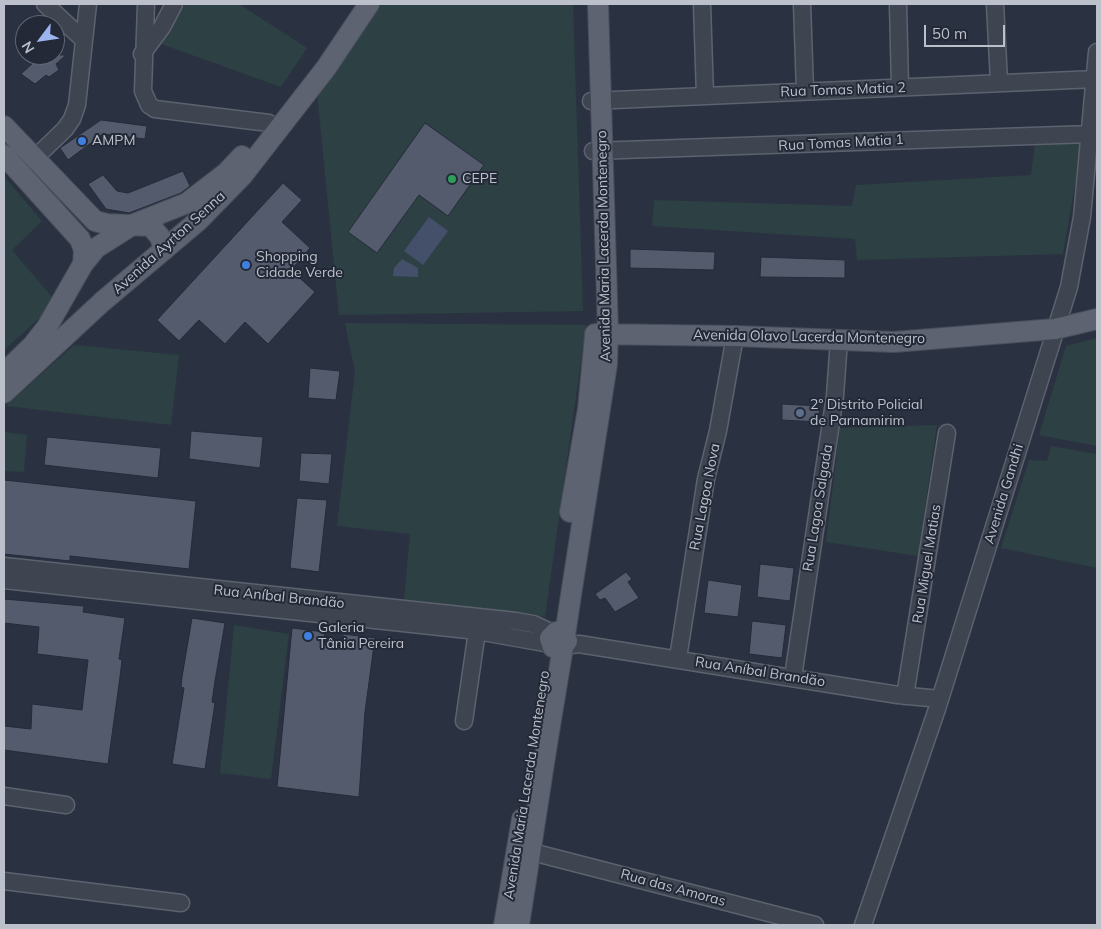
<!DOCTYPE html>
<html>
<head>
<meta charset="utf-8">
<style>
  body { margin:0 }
  #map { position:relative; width:1101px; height:929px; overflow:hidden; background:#2a3241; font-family:Mulish,sans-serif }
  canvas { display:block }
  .frame { position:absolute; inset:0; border:5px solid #bcc0cb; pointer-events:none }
  .north { position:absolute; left:15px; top:15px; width:50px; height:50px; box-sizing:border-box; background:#232937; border:1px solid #606572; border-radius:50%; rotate:239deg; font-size:14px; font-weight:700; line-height:20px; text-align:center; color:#bcc0cb }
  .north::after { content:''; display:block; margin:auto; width:18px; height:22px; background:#9db5ef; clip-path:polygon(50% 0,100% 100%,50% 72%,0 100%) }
  .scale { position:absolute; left:924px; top:25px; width:81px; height:22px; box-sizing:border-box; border:2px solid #bcc0cb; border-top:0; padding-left:6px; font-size:15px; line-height:18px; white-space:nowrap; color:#bcc0cb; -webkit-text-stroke:4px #232937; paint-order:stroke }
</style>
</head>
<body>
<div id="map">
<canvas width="1101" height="929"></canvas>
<div class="frame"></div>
<div class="north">N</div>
<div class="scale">50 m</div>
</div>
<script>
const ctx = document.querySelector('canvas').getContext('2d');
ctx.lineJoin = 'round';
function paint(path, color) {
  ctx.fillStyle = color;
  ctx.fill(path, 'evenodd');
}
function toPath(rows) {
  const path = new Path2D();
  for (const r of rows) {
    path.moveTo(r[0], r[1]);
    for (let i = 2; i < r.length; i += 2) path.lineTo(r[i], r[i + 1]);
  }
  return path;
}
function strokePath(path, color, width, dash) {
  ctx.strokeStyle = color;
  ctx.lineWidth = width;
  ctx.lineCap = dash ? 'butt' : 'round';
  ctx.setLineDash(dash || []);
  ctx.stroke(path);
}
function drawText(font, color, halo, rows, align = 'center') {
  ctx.font = font + ' Mulish,sans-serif';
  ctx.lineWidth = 4;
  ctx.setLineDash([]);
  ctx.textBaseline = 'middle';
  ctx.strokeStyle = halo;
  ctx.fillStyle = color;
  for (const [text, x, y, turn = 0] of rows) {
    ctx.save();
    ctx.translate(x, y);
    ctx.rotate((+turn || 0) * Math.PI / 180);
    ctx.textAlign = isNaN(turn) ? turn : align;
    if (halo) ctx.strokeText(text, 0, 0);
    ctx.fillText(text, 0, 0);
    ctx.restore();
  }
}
const green = toPath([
  [185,4,239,4,307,48,281,87,161,44],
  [376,4,573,4,583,311,339,315,317,92],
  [1035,143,1082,144,1063,254,857,260,855,239,652,226,654,200,852,206,856,185,1031,175],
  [4,176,42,221,12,250,52,297,41,317,4,350],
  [345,323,586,325,545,617,404,600,410,534,337,526,355,372],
  [1097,338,1097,446,1039,435,1066,346],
  [74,345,179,355,171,425,6,406],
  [937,425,918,556,826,542,840,428],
  [4,432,27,435,24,472,4,471],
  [1051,446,1097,454,1097,568,1001,548,1029,460,1047,461],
  [234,625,289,634,271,779,220,773]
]);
const water = toPath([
  [429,217,448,231,423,265,404,251],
  [402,259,418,268,418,277,393,276,394,268]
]);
const building = toPath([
  [36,55,66,55,56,64,59,70,49,77,46,75,35,84,21,74,34,62,32,58,36,55],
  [101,120,147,126,145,139,103,134,68,160,60,148,101,120],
  [425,123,484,165,448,216,419,195,377,253,348,232,425,123],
  [183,171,190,186,181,193,129,213,106,209,88,184,103,175,117,191,128,193,183,171],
  [283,183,302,200,282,222,310,248,291,270,315,292,268,344,245,322,225,344,199,320,179,341,157,320,283,183],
  [630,249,715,252,714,270,630,268,630,249],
  [761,257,845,260,845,278,760,277,761,257],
  [310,368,340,371,336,400,308,398,310,368],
  [782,404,820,406,818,422,782,420,782,404],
  [191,431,263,437,260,468,189,459,191,431],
  [47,437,161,448,158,478,44,465,47,437],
  [301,453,332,454,329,484,299,481,301,453],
  [4,480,196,501,189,569,70,556,70,561,4,554,4,480],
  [297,498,327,500,319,572,290,568,297,498],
  [760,564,794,568,790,601,757,597,760,564],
  [626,572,632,579,628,582,639,598,615,612,605,598,600,600,595,594,626,572],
  [708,580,742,585,738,617,704,613,708,580],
  [4,599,84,606,83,612,125,618,119,659,122,660,120,677,108,764,4,750,4,726,31,729,32,704,82,710,88,660,37,654,39,627,4,623,4,599],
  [192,618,225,623,215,681,212,702,215,703,205,769,172,764,184,688,181,687,182,677,192,618],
  [752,621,786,625,782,658,749,654,752,621],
  [292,628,324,632,325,644,342,646,343,634,375,638,365,712,359,797,277,787,292,628]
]);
const minor = toPath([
  [45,4,84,40],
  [146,4,143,91,149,105,155,109,269,123],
  [702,4,705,96],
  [802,4,805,91],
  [898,4,900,87],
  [995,4,999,82],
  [142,54,162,27,174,4],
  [591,101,1096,79],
  [593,151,1090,134],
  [34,159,65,129,72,119,77,105,88,4],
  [4,566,516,621,533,624,553,633],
  [4,580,477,631,550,644],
  [564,646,579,644,898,695,940,699],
  [678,658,706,479,718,431,735,336],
  [793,677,835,396,839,339],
  [905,696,947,433],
  [464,721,477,631],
  [4,796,66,805],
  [532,852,815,925],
  [4,881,181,903],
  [863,925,937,709,1069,287,1082,217,1097,52]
]);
const major = toPath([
  [4,126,95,221,107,224,151,226,160,237,164,250],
  [4,155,80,239,84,250,83,264],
  [595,334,735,336,894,342,1055,329,1097,319],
  [4,373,32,346,47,327,83,264,96,248,134,224,187,203,226,173,242,156],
  [4,393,102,302,199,220,242,176,326,68,369,4],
  [570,512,588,409,595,336],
  [563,647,553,647,550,638,556,632,565,635],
  [504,925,522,819],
  [519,925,547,744,563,647,567,641,565,635,571,595,607,364,608,331,598,4]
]);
const markers = [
  [82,141,5,"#3f7fe0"],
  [452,179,5,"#2e9e5b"],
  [246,265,5,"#3f7fe0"],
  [800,413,5,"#5c6f8a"],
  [308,636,5,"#3f7fe0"]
];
const streetNames = [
  ["Rua Tomas Matia 2",843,90,-2],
  ["Rua Tomas Matia 1",841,143,-3],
  ["Avenida Ayrton Senna",169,243,-42],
  ["Avenida Maria Lacerda Montenegro",604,246,-91],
  ["Avenida Olavo Lacerda Montenegro",809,337,1],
  ["Avenida Gandhi",1004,494,-73],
  ["Rua Lagoa Nova",705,497,-79],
  ["Rua Lagoa Salgada",818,508,-81],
  ["Rua Miguel Matias",927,564,-81],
  ["Rua Aníbal Brandão",279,597,6],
  ["Rua Aníbal Brandão",760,672,9],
  ["Avenida Maria Lacerda Montenegro",527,785,-81],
  ["Rua das Amoras",673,888,15]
];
const poiNames = [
  ["AMPM",92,141],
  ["CEPE",462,179],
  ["Shopping",256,257],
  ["Cidade Verde",256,273],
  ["2º Distrito Policial",810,405],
  ["de Parnamirim",810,421],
  ["Galeria",318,628],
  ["Tânia Pereira",318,644]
];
paint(green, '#2d4043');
paint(water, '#44506a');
paint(building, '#545b6c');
strokePath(building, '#252b39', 1);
strokePath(minor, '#5d626f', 19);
strokePath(major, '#484d5b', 22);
strokePath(minor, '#3e4551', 16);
strokePath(major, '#5d6371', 20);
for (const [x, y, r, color] of markers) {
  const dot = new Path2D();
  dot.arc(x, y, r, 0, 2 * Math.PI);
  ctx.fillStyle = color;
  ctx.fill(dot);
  strokePath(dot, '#232937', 2);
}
drawText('14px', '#bcc0cb', '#232937', streetNames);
drawText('14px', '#bcc0cb', '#232937', poiNames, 'left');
</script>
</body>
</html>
